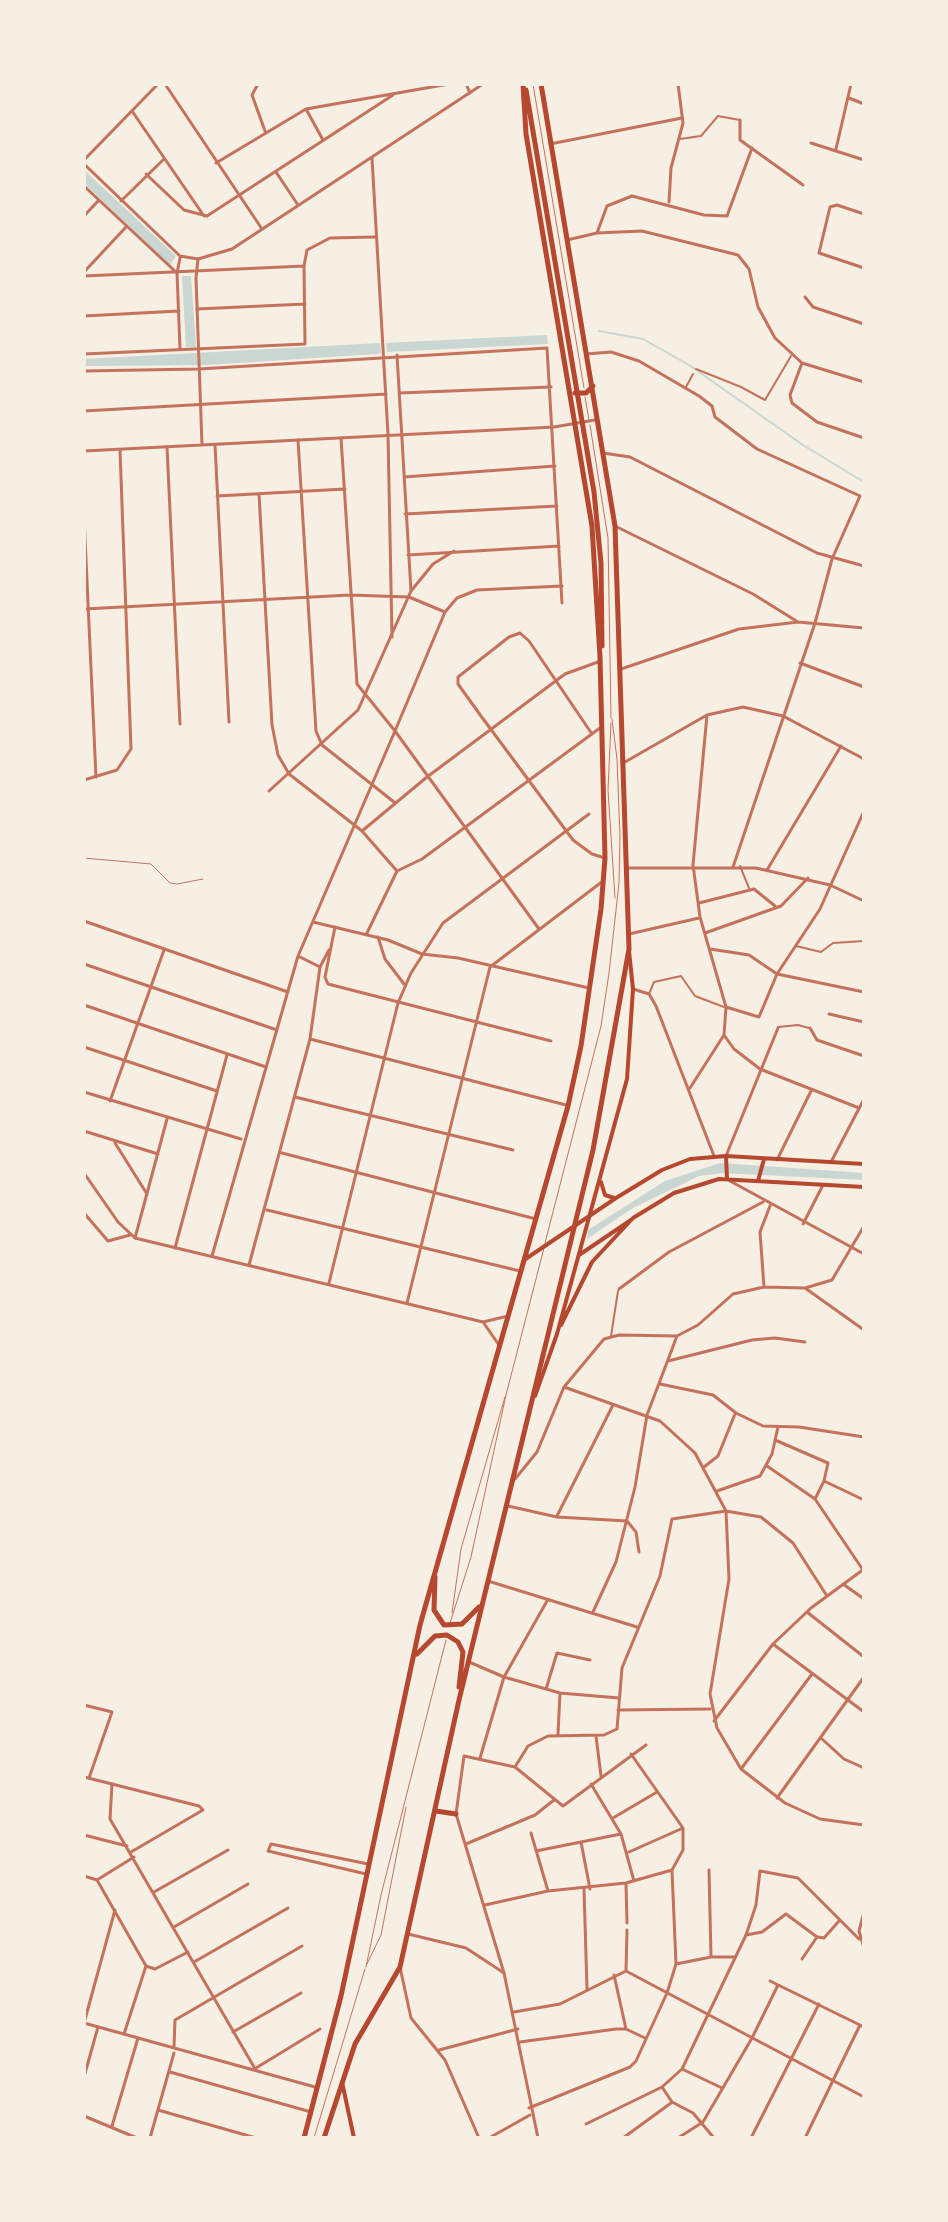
<!DOCTYPE html>
<html>
<head>
<meta charset="utf-8">
<style>
  body { margin:0 }
  #map { position:relative; width:948px; height:2222px; overflow:hidden; background:#f6efe4; font-family:Montserrat,sans-serif }
  canvas { display:block }
  .frame { position:absolute; inset:0; border:86px solid #f6efe4; pointer-events:none }
</style>
</head>
<body>
<div id="map">
<canvas width="948" height="2222"></canvas>
<div class="frame"></div>
</div>
<script>
const ctx = document.querySelector('canvas').getContext('2d');
ctx.lineJoin = 'round';
function paint(path, color) {
  ctx.fillStyle = color;
  ctx.fill(path, 'evenodd');
}
function toPath(rows) {
  const path = new Path2D();
  for (const r of rows) {
    path.moveTo(r[0], r[1]);
    for (let i = 2; i < r.length; i += 2) path.lineTo(r[i], r[i + 1]);
  }
  return path;
}
function strokePath(path, color, width, dash) {
  ctx.strokeStyle = color;
  ctx.lineWidth = width;
  ctx.lineCap = dash ? 'butt' : 'round';
  ctx.setLineDash(dash || []);
  ctx.stroke(path);
}
const water = toPath([
  [84,170,176,256,170,265,84,183],
  [182,276,191,276,196,347,186,347],
  [547,335,548,344,387,352,386,343],
  [380,343,381,353,377,354,207,365,84,366,84,359],
  [720,1163,864,1173,864,1180,722,1173,699,1176,633,1208,587,1239,588,1230,665,1181]
]);
const stream = toPath([
  [599,331,643,339,689,365,803,445,864,482]
]);
const service = toPath([
  [533,84,584,388],
  [585,397,589,420],
  [590,425,608,538,611,718],
  [611,723,608,790,615,898],
  [84,858,151,864,170,883,177,884,203,879],
  [545,1243,601,1026,609,973,619,883,620,836,617,759,612,719],
  [452,1613,461,1549,505,1397],
  [450,1623,471,1557,506,1395,544,1248],
  [367,1964,381,1935,406,1807],
  [366,1967,381,1895,446,1640],
  [314,2138,365,1969]
]);
const pedestrian = toPath([
  [680,139,701,136,718,116,740,120],
  [696,369,741,387,765,400,791,356],
  [686,387,693,374],
  [740,866,749,888],
  [796,946,821,952,833,943,864,941],
  [649,994,654,982,681,976,695,996,724,1007],
  [778,1027,798,1025,809,1028],
  [611,1336,618,1291]
]);
const minor = toPath([
  [165,84,262,229],
  [258,84,252,95,265,131],
  [466,84,470,93],
  [849,98,864,104],
  [306,109,323,140],
  [132,111,204,216],
  [740,120,740,140,803,185],
  [811,143,864,160],
  [550,144,682,118],
  [836,149,851,84],
  [372,158,388,435,392,637],
  [84,160,158,84],
  [216,163,306,109,449,84],
  [84,164,180,256,198,259],
  [276,172,298,205],
  [146,174,184,210,207,216,393,95],
  [84,186,177,273],
  [121,201,164,159],
  [669,202,671,168,683,123,678,84],
  [864,214,837,205,830,207,819,253,864,268],
  [84,216,98,201],
  [597,233,607,206,632,196,704,215,727,216,752,148],
  [567,240,597,233,642,231,738,255,749,269,758,307,775,338,802,363,864,382],
  [180,258,177,273,180,349],
  [84,272,127,226],
  [84,276,304,266],
  [805,297,813,307,864,324],
  [197,309,305,304],
  [84,316,179,311],
  [84,354,305,344,304,266,307,250,330,238,375,237],
  [586,354,611,352,639,361,699,396,712,406,715,417,757,449,860,496,832,559,815,623,733,867],
  [397,355,411,591],
  [802,363,790,395,792,403,817,422,864,438],
  [84,371,199,369,547,348,562,603],
  [399,393,551,387],
  [84,411,386,394],
  [298,440,316,731,322,745,394,802],
  [215,445,229,722],
  [167,447,180,724],
  [603,453,630,457,817,553,864,566],
  [404,477,555,466],
  [259,494,272,725,278,755,289,774,362,831,397,871],
  [217,496,345,489],
  [405,514,557,506],
  [84,516,96,777],
  [408,555,559,546],
  [84,609,350,595,409,597,445,612],
  [800,663,864,687],
  [592,734,529,641,520,633,509,637,458,677,458,684,481,716,573,840,592,854,605,858],
  [625,762,707,715,743,707,783,716,864,759],
  [84,780,117,770,131,749,120,450],
  [269,791,358,710,411,591,433,564,454,551],
  [362,831,427,777,565,674,598,662],
  [628,868,756,868,830,885,864,901],
  [767,870,841,746],
  [699,903,754,889,775,906],
  [84,921,288,992],
  [313,922,388,940,422,954,458,958,589,988],
  [335,927,325,977,328,984,551,1041],
  [539,929,395,731,445,612,457,598,477,590,562,586],
  [705,933,781,906,808,878],
  [629,934,699,918],
  [366,935,397,871,422,859,600,728],
  [378,937,385,959,404,984],
  [710,949,749,955,777,974,864,992],
  [298,956,320,967],
  [84,964,277,1030],
  [633,989,649,994,656,1006,714,1156],
  [84,1005,266,1067],
  [726,1007,759,1017,777,974,820,909,864,811],
  [829,1014,864,1022],
  [810,1028,817,1040,864,1056],
  [724,1035,734,1049,760,1069,859,1108],
  [310,1039,566,1105],
  [84,1047,217,1091],
  [690,1088,724,1035,726,1007,700,917,693,865,707,715],
  [84,1092,241,1139],
  [295,1097,513,1150],
  [110,1101,164,950],
  [84,1131,158,1154],
  [115,1143,147,1194],
  [282,1153,536,1219],
  [726,1156,778,1028],
  [777,1160,811,1091],
  [831,1162,864,1099],
  [730,1181,864,1254],
  [267,1210,520,1271],
  [84,1213,108,1241,130,1235],
  [803,1224,823,1185],
  [135,1238,167,1119],
  [175,1248,227,1055],
  [212,1256,298,956,395,731,357,684,341,438],
  [249,1265,310,1039,320,967,329,950],
  [329,1283,398,1003,411,973,443,923,589,814],
  [764,1287,760,1232,770,1206],
  [805,1288,864,1330],
  [619,1289,669,1252,763,1202],
  [407,1303,490,967,603,881],
  [668,1361,752,1340,775,1338,805,1342],
  [660,1384,713,1395,736,1413,763,1426,799,1427,864,1437],
  [564,1387,660,1421,695,1453,726,1511,729,1579,710,1694,717,1728,741,1769,785,1803,820,1819,864,1825],
  [775,1440,828,1463,824,1481,864,1500],
  [767,1466,815,1499,863,1570],
  [704,1467,718,1456,735,1414],
  [515,1479,537,1452,564,1387,604,1339,619,1335,677,1336,698,1325,733,1294,764,1287,805,1288,832,1280,864,1226],
  [717,1491,760,1476,772,1454,778,1427],
  [815,1499,824,1481],
  [508,1506,557,1517,627,1521,636,1532,639,1552],
  [557,1516,613,1405],
  [488,1581,637,1627],
  [843,1584,864,1599],
  [593,1612,616,1562,635,1487,647,1415,677,1336],
  [807,1612,864,1657],
  [773,1644,864,1712],
  [469,1662,504,1677,560,1693,619,1698],
  [546,1689,557,1653,590,1660],
  [84,1705,112,1712,89,1778],
  [618,1710,710,1709],
  [714,1721,773,1644,811,1608,864,1569],
  [558,1734,560,1693],
  [596,1736,601,1776],
  [822,1739,844,1759,864,1768],
  [480,1758,504,1677,547,1601],
  [515,1767,528,1746,548,1736,604,1735,617,1729,622,1668,660,1576,672,1519,726,1511,761,1517,793,1543,827,1596],
  [741,1769,812,1674],
  [112,1784,199,1806,203,1810,131,1852],
  [591,1784,621,1834,634,1881],
  [777,1798,864,1677],
  [613,1818,657,1792],
  [531,1833,548,1891],
  [84,1835,127,1846],
  [581,1842,590,1889],
  [466,1844,535,1815,554,1800],
  [536,1851,621,1834],
  [629,1852,683,1828],
  [709,1870,711,1957],
  [366,1874,268,1851,271,1844,368,1864],
  [84,1876,97,1880],
  [97,1880,146,1966],
  [97,1880,134,1857],
  [626,1883,627,1923],
  [584,1889,587,1989],
  [154,1892,228,1850],
  [485,1905,548,1891,626,1883,672,1870,683,1850,683,1828,631,1754],
  [864,1912,859,1931,864,1948],
  [174,1927,248,1884],
  [746,1935,762,1932,786,1914,817,1937,802,1959],
  [818,1937,824,1938,839,1921],
  [194,1962,288,1908],
  [676,1964,711,1957,735,1957],
  [146,1966,155,1969,188,1952],
  [400,1967,411,2018,445,2060,479,2138],
  [626,1971,627,1930],
  [504,1973,456,1814,464,1756,515,1767,563,1806,646,1745],
  [614,1975,626,2029],
  [770,1981,864,2027],
  [514,2012,560,2004,626,1971,864,2097],
  [84,2023,115,1910],
  [233,2032,301,1993],
  [124,2034,146,1966],
  [520,2042,616,2029,626,2029,645,2038],
  [174,2047,175,2020,302,1946],
  [439,2050,518,2029],
  [256,2068,320,2029],
  [682,2069,722,2088],
  [170,2072,311,2112],
  [84,2077,98,2027],
  [662,2087,672,2102,693,2113,714,2138],
  [529,2108,630,2067,636,2061,667,1993,676,1964,672,1871],
  [158,2110,256,2138],
  [84,2116,137,2138],
  [586,2124,662,2087,682,2069,746,1935,756,1905,760,1871,798,1878,859,1939],
  [112,2126,138,2038],
  [150,2138,174,2053],
  [489,2138,530,2115],
  [623,2138,671,2103],
  [678,2138,703,2122,752,2038,778,1985],
  [751,2138,819,2004],
  [805,2138,860,2025]
]);
const tertiary = toPath([
  [202,445,196,278,198,259,232,249,483,84],
  [84,451,554,427,595,420],
  [615,526,753,594,798,622,864,628],
  [621,669,739,629,798,622],
  [84,1173,118,1222,135,1238,483,1322,508,1316],
  [483,1322,499,1345],
  [84,1777,112,1784,110,1819,254,2067],
  [408,1934,466,1948,504,1973,538,2138],
  [84,2023,315,2087]
]);
const secondary = toPath([
  [726,1156,727,1179],
  [758,1181,764,1159],
  [601,1182,605,1195,614,1198],
  [579,1255,631,1220],
  [524,1260,616,1198,662,1170,690,1159,726,1156,864,1164],
  [561,1325,592,1262,633,1218,674,1193,719,1179,864,1187],
  [535,1396,557,1334,627,1079,633,989,629,951],
  [342,2082,354,2138],
  [332,2138,343,2138]
]);
const trunk = toPath([
  [526,90,594,492,601,563,602,646],
  [575,393,586,393,593,386],
  [435,1577,434,1610,444,1625,462,1624,479,1607],
  [417,1654,435,1636,447,1635,458,1642,463,1652,459,1687],
  [436,1811,456,1814],
  [304,2138,341,1996,420,1625,568,1106,581,1046,601,909,605,858,600,657,592,526,526,134,523,84],
  [324,2138,355,2044,400,1967,459,1700,593,1150,629,949,615,526,541,84]
]);
paint(water, '#c9d6d2');
strokePath(stream, '#c9d6d2', 2);
strokePath(service, '#c5725c', 1);
strokePath(pedestrian, '#c5725c', 2);
strokePath(minor, '#c5725c', 3);
strokePath(tertiary, '#c5725c', 3);
strokePath(secondary, '#b5482f', 4);
strokePath(trunk, '#b5482f', 5);
</script>
</body>
</html>
